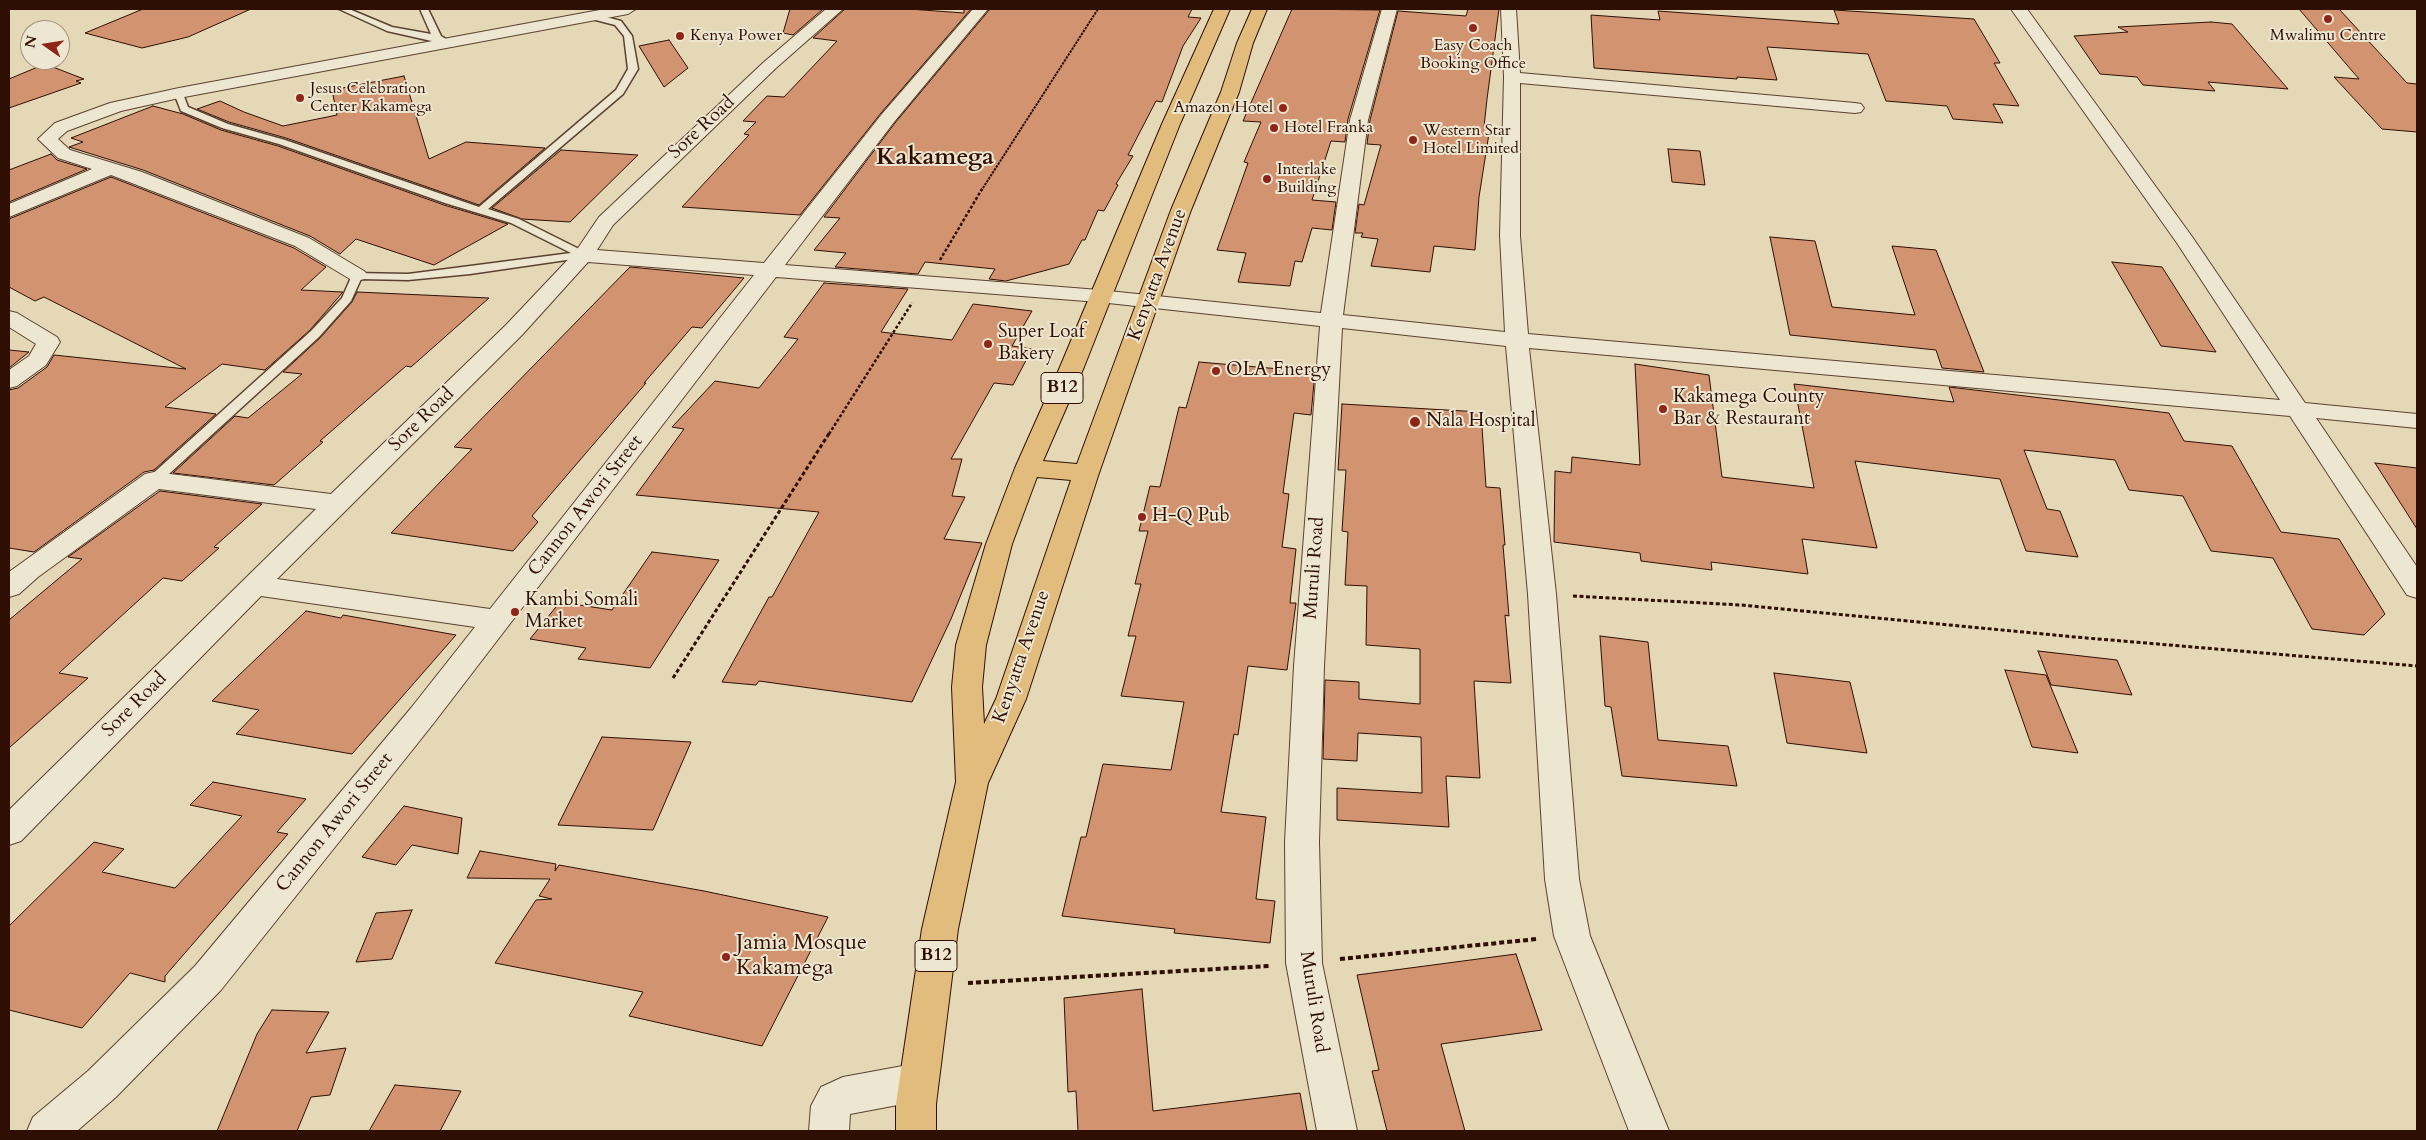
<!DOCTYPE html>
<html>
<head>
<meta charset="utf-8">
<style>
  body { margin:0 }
  #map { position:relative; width:2426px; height:1140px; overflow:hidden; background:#e4d8b7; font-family:Cardo,serif }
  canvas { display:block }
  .frame { position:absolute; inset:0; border:10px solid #2f0f03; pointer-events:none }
  .north { position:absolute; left:20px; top:20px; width:50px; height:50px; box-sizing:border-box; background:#ede6d0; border:1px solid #a1907e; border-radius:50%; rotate:283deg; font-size:14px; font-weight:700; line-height:20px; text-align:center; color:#2f0f03 }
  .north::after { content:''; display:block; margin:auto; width:18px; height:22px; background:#8f2418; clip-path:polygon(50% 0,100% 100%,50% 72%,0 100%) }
</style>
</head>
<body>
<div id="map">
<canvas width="2426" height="1140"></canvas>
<div class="frame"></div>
<div class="north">N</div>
</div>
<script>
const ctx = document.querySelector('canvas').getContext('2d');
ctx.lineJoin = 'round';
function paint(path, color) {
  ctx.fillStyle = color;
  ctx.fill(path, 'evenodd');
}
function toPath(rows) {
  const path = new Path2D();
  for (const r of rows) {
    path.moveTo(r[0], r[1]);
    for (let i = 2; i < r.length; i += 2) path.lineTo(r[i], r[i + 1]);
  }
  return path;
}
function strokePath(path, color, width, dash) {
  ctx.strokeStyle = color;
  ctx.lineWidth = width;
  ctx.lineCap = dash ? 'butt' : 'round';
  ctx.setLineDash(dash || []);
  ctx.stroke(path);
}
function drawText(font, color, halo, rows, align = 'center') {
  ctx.font = font + ' Cardo,serif';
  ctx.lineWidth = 4;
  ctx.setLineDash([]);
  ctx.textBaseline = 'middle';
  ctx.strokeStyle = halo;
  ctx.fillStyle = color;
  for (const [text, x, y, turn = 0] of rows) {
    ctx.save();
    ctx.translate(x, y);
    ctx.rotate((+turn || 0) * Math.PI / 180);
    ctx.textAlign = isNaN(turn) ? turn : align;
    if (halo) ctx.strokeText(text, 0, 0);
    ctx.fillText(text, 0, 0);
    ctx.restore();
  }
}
const building = toPath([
  [143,9,251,9,188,37,142,48,85,33,143,9],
  [790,9,823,9,793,35,783,33,790,9],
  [845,9,909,9,964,13,964,9,971,9,881,113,800,215,682,207,749,135,744,134,756,122,743,121,767,96,784,97,837,41,813,38,845,9],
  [990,9,1192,9,1188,17,1201,18,1183,46,1162,102,1156,101,1128,155,1133,156,1116,184,1118,185,1104,211,1098,210,1085,240,1082,240,1069,264,1006,281,989,279,995,269,925,262,918,274,835,267,846,253,814,250,840,218,824,217,895,123,990,9],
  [1292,9,1380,10,1348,119,1345,142,1331,141,1312,200,1336,202,1332,230,1312,228,1302,262,1295,261,1290,286,1238,282,1246,253,1217,250,1248,163,1244,162,1261,122,1243,121,1292,9],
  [1468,9,1499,9,1487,99,1484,127,1490,127,1479,197,1475,250,1434,246,1430,272,1371,266,1378,239,1361,237,1363,233,1355,233,1359,204,1364,205,1381,145,1367,144,1370,120,1398,11,1466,16,1468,9],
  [2299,9,2339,9,2407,83,2417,84,2417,132,2382,129,2334,77,2359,79,2299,9],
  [1834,10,1974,19,2000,63,1994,63,2019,106,1993,104,2003,123,1953,119,1947,106,1886,101,1868,54,1767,47,1777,80,1737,77,1737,79,1594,68,1591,15,1660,20,1658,11,1839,24,1834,10],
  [2211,22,2232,24,2288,89,2208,82,2215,91,2143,85,2137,77,2100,74,2074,36,2128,32,2118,27,2211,22],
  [669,40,688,68,664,87,639,46,669,40],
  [45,64,84,79,76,81,81,83,9,108,9,79,45,64],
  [404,76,429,159,466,142,545,148,479,205,286,138,229,122,197,109,220,101,244,112,283,126,337,115,332,90,404,76],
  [153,106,183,114,221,130,278,146,444,205,508,224,434,265,356,239,340,254,310,236,143,170,69,147,83,142,71,138,153,106],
  [1668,149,1700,151,1705,185,1672,182,1668,149],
  [561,150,638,155,570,222,522,219,492,208,561,150],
  [51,154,57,160,87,169,9,202,9,170,51,154],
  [111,177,294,248,326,267,301,290,343,292,310,330,265,370,222,364,165,407,216,414,154,470,144,472,34,552,9,548,9,390,18,388,47,367,54,355,186,369,44,297,35,301,9,287,9,219,111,177],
  [1770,237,1815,241,1832,307,1915,315,1892,246,1936,250,1984,372,1942,368,1936,350,1790,335,1770,237],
  [2112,262,2162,267,2216,352,2161,346,2112,262],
  [630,267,744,278,702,328,692,327,644,383,646,383,532,516,538,522,513,551,391,533,472,449,454,447,630,267],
  [824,283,908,289,881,332,952,340,973,304,1032,311,1012,346,1032,349,1013,385,994,383,951,459,962,459,952,496,965,497,944,539,982,543,951,619,912,702,759,681,756,685,722,682,769,597,772,597,819,512,636,495,684,429,672,427,715,381,759,388,798,339,784,337,824,283],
  [357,292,489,298,411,367,406,366,320,441,323,442,274,485,173,473,235,416,248,418,302,374,283,372,320,338,352,302,357,292],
  [9,350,29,352,9,368,9,350],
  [1199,362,1315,372,1311,415,1294,413,1283,493,1289,494,1282,547,1296,549,1290,603,1296,603,1287,670,1248,666,1238,735,1234,734,1221,812,1266,817,1256,899,1275,901,1270,943,1174,933,1175,929,1062,916,1081,837,1086,837,1103,764,1171,770,1184,702,1121,696,1136,636,1128,636,1141,584,1135,584,1148,531,1139,531,1150,486,1160,487,1179,407,1186,408,1199,362],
  [1635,364,1709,375,1722,477,1814,488,1794,384,1954,402,1949,387,2169,413,2184,441,2232,446,2281,532,2339,539,2385,614,2364,635,2312,629,2273,558,2211,551,2183,496,2129,490,2115,460,2024,450,2047,509,2060,511,2078,557,2026,551,2000,479,1855,461,1877,548,1802,539,1808,574,1711,562,1712,570,1641,561,1640,553,1554,542,1555,471,1571,473,1572,457,1640,465,1635,364],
  [1342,404,1481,412,1486,487,1500,488,1505,545,1503,545,1509,616,1505,615,1511,683,1474,681,1480,778,1446,776,1449,827,1337,820,1337,788,1422,793,1421,737,1358,733,1357,761,1323,759,1325,680,1359,682,1359,699,1420,704,1420,649,1366,645,1367,586,1345,585,1348,532,1342,531,1346,470,1338,470,1342,404],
  [2375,463,2417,468,2417,529,2375,463],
  [160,491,262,504,214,547,219,548,182,581,163,578,59,673,88,678,9,748,9,620,82,559,68,557,160,491],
  [652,552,719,560,650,668,578,659,586,648,530,639,560,602,612,610,652,552],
  [306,611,341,618,343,615,456,635,352,754,236,734,259,710,212,701,306,611],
  [1600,636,1648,642,1658,740,1728,746,1737,786,1622,776,1611,707,1605,706,1600,636],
  [2038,651,2117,660,2132,695,2051,685,2038,651],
  [2005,670,2046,675,2078,753,2032,747,2005,670],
  [1774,673,1850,682,1867,753,1787,743,1774,673],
  [602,737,691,742,653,830,558,825,602,737],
  [213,782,306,799,277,832,288,834,165,976,165,982,130,973,82,1028,9,1010,9,926,94,842,124,849,102,872,175,888,242,816,190,805,213,782],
  [404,806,462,818,458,854,412,845,396,865,362,857,404,806],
  [480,851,556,864,555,871,559,865,704,891,828,917,762,1046,629,1016,643,992,495,963,536,900,552,899,539,896,550,879,467,878,480,851],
  [412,910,392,959,356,962,376,913,412,910],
  [1516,954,1542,1030,1441,1044,1465,1131,1387,1131,1372,1071,1379,1070,1357,975,1516,954],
  [1142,989,1153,1111,1300,1093,1307,1131,1078,1131,1076,1091,1068,1092,1064,998,1142,989],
  [272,1010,329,1012,306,1053,346,1048,330,1095,311,1097,297,1131,217,1131,257,1034,272,1010],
  [395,1085,461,1091,440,1131,369,1131,395,1085]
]);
const pathFar3 = toPath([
  [981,191,1098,9]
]);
const pathFar2 = toPath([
  [940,260,982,189],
  [829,434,912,303]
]);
const pathFar1 = toPath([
  [1573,596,1741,605,2075,637,2417,666],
  [673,678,830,432]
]);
const path = toPath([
  [1340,959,1537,939],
  [968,983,1269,966]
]);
const lane = toPath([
  [339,9,349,9,392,27,431,34,420,9,428,9,441,36,449,41,445,44,387,31,339,9],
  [591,13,621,21,632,36,638,69,623,94,488,209,519,219,587,253,587,257,470,274,408,280,361,279,351,301,319,337,159,483,149,483,147,480,149,477,311,331,342,298,353,273,408,274,571,253,511,223,445,203,279,144,222,128,181,111,174,93,176,91,182,91,188,107,228,124,285,140,479,207,616,90,628,69,624,36,615,25,588,18,588,14,591,13]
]);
const street = toPath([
  [605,9,636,9,628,14,179,98,121,111,67,131,58,139,70,150,142,172,309,238,364,271,368,275,364,279,357,281,350,279,295,246,111,175,9,217,9,204,92,169,58,158,38,139,55,123,110,103,179,88,605,9],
  [826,9,843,9,776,68,613,225,597,250,764,263,882,114,973,9,988,9,894,122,785,265,1099,290,1321,313,1350,120,1382,9,1397,9,1368,120,1343,315,1505,332,1500,236,1504,77,1501,9,1516,9,1520,73,1855,103,1861,104,1864,108,1861,112,1855,113,1520,83,1520,236,1528,334,2280,400,2177,243,2011,9,2027,9,2193,238,2305,403,2417,414,2417,428,2316,418,2417,567,2417,598,2407,595,2290,416,1529,348,1556,594,1579,879,1590,936,1669,1131,1629,1131,1554,936,1545,879,1528,594,1506,346,1342,328,1324,666,1319,842,1322,963,1357,1131,1317,1131,1286,963,1285,842,1294,666,1320,326,1099,302,776,277,433,724,221,990,116,1097,77,1131,27,1131,33,1117,88,1071,195,966,411,708,475,627,261,596,21,841,9,845,9,810,316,509,159,489,38,577,19,594,9,597,9,572,145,474,154,472,331,494,506,325,576,251,599,217,764,62,826,9],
  [588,262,754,275,490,609,277,579,522,335,588,262],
  [9,311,17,313,57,337,60,342,46,365,17,386,9,388,9,370,29,356,36,344,9,327,9,311],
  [919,1063,933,1069,938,1082,933,1095,919,1101,850,1114,849,1131,809,1131,811,1106,821,1087,843,1077,919,1063]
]);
const highway = toPath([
  [1214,9,1230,9,1180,124,1084,367,1043,461,1077,464,1171,210,1221,92,1237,43,1252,9,1267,9,1253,43,1239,92,1191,210,1099,473,1026,699,988,783,958,929,936,1104,936,1131,896,1131,896,1104,922,929,956,782,952,687,956,645,986,544,1015,468,1060,367,1162,124,1214,9],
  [1037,477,1071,480,996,699,984,724,982,687,986,645,1012,544,1037,477]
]);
const markers = [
  [2328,19,5,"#8f2418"],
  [1473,28,5,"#8f2418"],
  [680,36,5,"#8f2418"],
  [300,98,5,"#8f2418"],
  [1283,108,5,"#8f2418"],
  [1274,128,5,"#8f2418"],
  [1413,140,5,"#8f2418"],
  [1267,179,5,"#8f2418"],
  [988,344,5,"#8f2418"],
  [1216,371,5,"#8f2418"],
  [1663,409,5,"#8f2418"],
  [1415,422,6,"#8f2418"],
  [1142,517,5,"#8f2418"],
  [515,612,5,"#8f2418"],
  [726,957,5,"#8f2418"]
];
const farPoinames = [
  ["Kenya Power",690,36],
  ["Mwalimu Centre",2328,36,"center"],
  ["Easy Coach",1473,46,"center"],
  ["Booking Office",1473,64,"center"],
  ["Jesus Celebration",310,89],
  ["Center Kakamega",310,107],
  ["Amazon Hotel",1273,108,"right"],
  ["Hotel Franka",1284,128],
  ["Western Star",1423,131],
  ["Hotel Limited",1423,149],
  ["Interlake",1277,170],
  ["Building",1277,188]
];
const shields = [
  [1062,388,42],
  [936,956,42]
];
const shieldNames = [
  ["B12",1062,388],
  ["B12",936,956]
];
const streetNames = [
  ["Sore Road",702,128,-43],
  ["Kenyatta Avenue",1158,275,-70],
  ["Sore Road",422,420,-44],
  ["Cannon Awori Street",586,506,-52],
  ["Muruli Road",1315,568,-86],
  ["Kenyatta Avenue",1022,657,-71],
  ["Sore Road",135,705,-45],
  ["Cannon Awori Street",335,823,-51],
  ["Muruli Road",1313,1002,81]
];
const poiNames = [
  ["Super Loaf",998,333],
  ["Bakery",998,355],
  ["OLA Energy",1226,371],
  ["Kakamega County",1673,398],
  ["Bar & Restaurant",1673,420],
  ["Nala Hospital",1426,422],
  ["H-Q Pub",1152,517],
  ["Kambi Somali",525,601],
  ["Market",525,623]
];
const nearPoinames = [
  ["Jamia Mosque",736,944],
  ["Kakamega",736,969]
];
const farTownnames = [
  ["Kakamega",935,158]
];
paint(building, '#d19370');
strokePath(building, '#2f0f03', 1);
strokePath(lane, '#5c4130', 3);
strokePath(street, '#5c4130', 2);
strokePath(highway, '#2f0f03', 2);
strokePath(pathFar3, '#2f0f03', 2, [2.5, 1]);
strokePath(pathFar2, '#2f0f03', 2.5, [3, 2]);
strokePath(pathFar1, '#2f0f03', 3, [4, 2.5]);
strokePath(path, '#2f0f03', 4, [5, 3]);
paint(lane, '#ede6d0');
paint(street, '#ede6d0');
paint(highway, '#e2bc7c');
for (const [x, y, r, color] of markers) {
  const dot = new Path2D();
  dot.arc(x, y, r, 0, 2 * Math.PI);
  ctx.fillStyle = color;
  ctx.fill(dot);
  strokePath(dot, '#ede6d0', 2);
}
drawText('16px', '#2f0f03', '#ede6d0', farPoinames, 'left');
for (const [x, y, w] of shields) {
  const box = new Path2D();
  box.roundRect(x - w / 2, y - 15.5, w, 31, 4);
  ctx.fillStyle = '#ede6d0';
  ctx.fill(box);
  strokePath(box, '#2f0f03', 1);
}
drawText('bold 18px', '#2f0f03', null, shieldNames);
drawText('19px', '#2f0f03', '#ede6d0', streetNames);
drawText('19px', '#2f0f03', '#ede6d0', poiNames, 'left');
drawText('22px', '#2f0f03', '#ede6d0', nearPoinames, 'left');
drawText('bold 24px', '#2f0f03', '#ede6d0', farTownnames);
</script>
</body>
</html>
